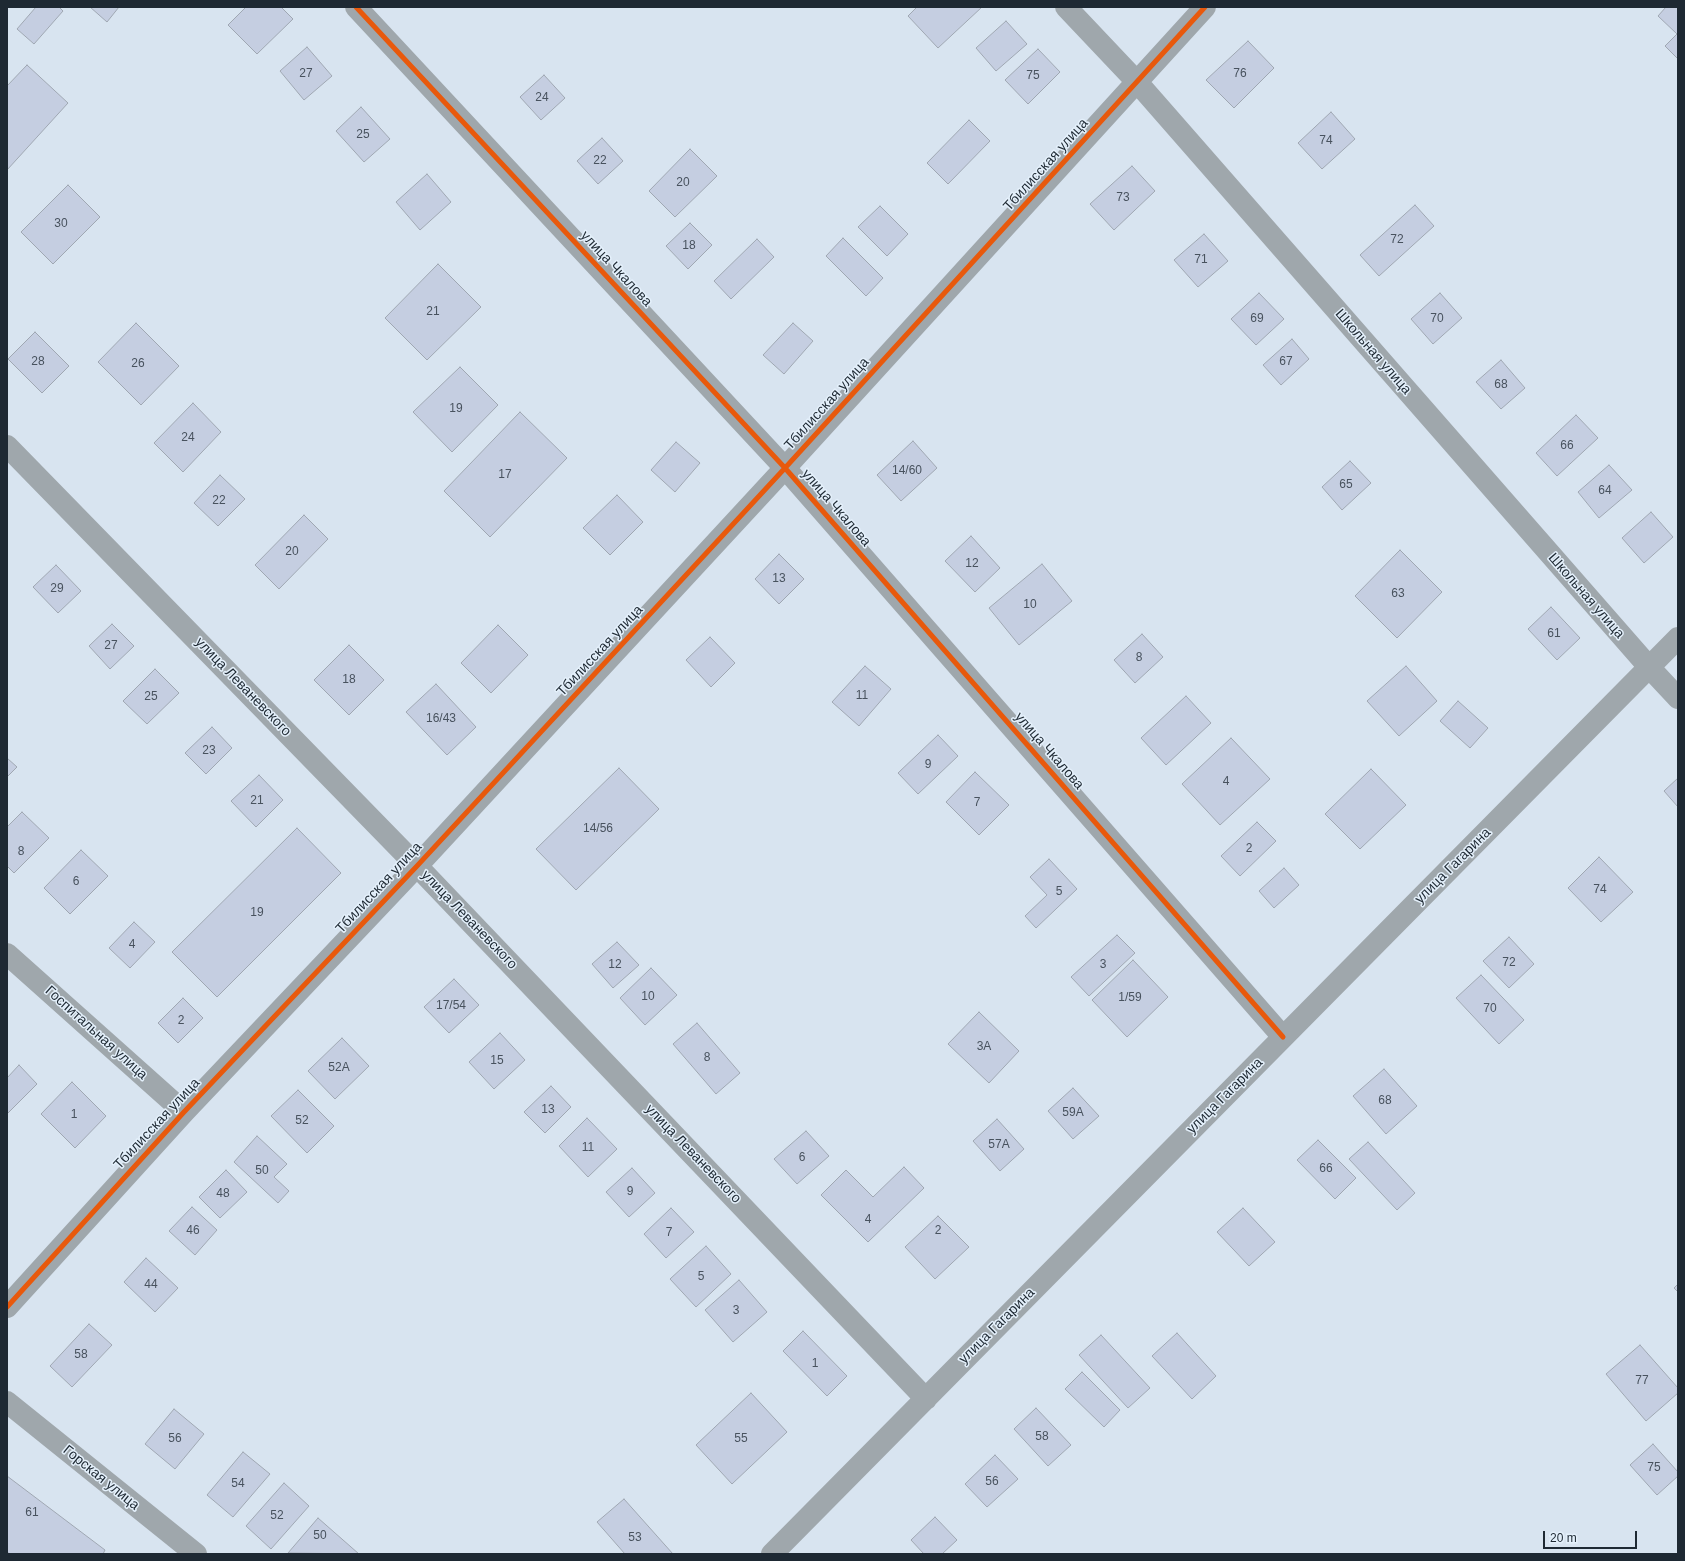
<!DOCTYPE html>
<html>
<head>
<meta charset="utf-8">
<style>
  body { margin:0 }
  #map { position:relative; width:1685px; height:1561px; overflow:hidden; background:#d8e4f0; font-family:Helvetica,sans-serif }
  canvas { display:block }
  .frame { position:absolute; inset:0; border:8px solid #1e2933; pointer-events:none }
  .scale { position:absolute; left:1543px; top:1531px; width:94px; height:18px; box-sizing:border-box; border:2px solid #1e2933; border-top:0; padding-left:5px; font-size:12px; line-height:14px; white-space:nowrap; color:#1e2933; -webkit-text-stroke:3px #e4f0fb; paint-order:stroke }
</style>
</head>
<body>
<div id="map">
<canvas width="1685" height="1561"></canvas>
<div class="frame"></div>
<div class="scale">20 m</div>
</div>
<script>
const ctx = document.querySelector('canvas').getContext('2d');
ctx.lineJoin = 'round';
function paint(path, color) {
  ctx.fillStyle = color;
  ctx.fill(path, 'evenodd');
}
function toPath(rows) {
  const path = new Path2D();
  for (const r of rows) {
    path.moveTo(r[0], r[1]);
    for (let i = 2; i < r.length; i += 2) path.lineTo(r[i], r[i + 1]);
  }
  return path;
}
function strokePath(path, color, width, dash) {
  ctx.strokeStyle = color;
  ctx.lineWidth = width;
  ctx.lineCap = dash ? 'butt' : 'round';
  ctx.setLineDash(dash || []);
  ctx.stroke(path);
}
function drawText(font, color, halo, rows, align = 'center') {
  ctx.font = font + ' Helvetica,sans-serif';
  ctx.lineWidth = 3;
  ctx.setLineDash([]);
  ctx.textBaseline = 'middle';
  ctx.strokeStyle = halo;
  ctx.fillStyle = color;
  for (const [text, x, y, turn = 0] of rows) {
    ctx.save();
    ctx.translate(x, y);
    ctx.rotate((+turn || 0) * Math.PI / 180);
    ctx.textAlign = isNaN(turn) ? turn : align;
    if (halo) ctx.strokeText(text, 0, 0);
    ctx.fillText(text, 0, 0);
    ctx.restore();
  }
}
const building = toPath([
  [36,7,59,7,63,11,34,44,17,29,36,7],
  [90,7,119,7,107,22,90,7],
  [246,7,281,7,293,19,257,54,228,25,246,7],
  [917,7,982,7,938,48,908,16,917,7],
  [1666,7,1678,7,1678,59,1665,46,1677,34,1658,16,1666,7],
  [1006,21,1027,44,996,71,976,48,1006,21],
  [1248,41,1274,68,1234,108,1206,80,1248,41],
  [307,47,332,76,304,100,280,71,307,47],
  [1038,49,1060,72,1028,104,1005,80,1038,49],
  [27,65,68,103,7,170,7,86,27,65],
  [544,75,565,98,541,120,520,97,544,75],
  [361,107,390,139,364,162,336,131,361,107],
  [1331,112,1355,139,1322,169,1298,143,1331,112],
  [969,120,990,141,948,184,927,163,969,120],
  [602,138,623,161,598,184,577,161,602,138],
  [690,149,717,176,675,217,649,191,690,149],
  [1132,166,1155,191,1114,230,1090,204,1132,166],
  [427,174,451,202,420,230,396,202,427,174],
  [68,185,100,217,53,264,21,232,68,185],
  [1415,205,1434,226,1379,276,1360,255,1415,205],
  [880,206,908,234,887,256,858,227,880,206],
  [690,223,712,245,688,269,666,246,690,223],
  [1204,234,1228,261,1198,287,1174,260,1204,234],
  [843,238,883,278,866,296,826,256,843,238],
  [757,239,774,257,731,299,714,281,757,239],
  [438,264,481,307,427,360,385,318,438,264],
  [1259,293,1284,319,1256,345,1231,319,1259,293],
  [1440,293,1462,318,1433,344,1411,319,1440,293],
  [136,323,179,366,141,405,98,362,136,323],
  [793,323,813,341,784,374,763,355,793,323],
  [35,332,69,366,42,393,8,359,35,332],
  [1292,339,1309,359,1281,385,1263,365,1292,339],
  [1501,360,1525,388,1501,409,1476,382,1501,360],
  [460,367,498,405,452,452,413,412,460,367],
  [193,403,221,432,183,472,154,443,193,403],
  [520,412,567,458,490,537,444,491,520,412],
  [1576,415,1598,438,1557,476,1536,453,1576,415],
  [913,441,937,468,901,501,877,475,913,441],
  [676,442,700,463,675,492,651,470,676,442],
  [1350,461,1371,483,1342,510,1322,487,1350,461],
  [1609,465,1632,490,1599,518,1578,492,1609,465],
  [220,475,245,499,218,526,194,503,220,475],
  [617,495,643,522,610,555,583,528,617,495],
  [1651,512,1673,537,1644,563,1622,538,1651,512],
  [304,515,328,539,279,589,255,565,304,515],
  [971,536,1000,568,975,592,945,561,971,536],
  [1400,550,1442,592,1397,638,1355,596,1400,550],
  [779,554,804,579,779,604,755,579,779,554],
  [1042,564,1072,601,1019,645,989,608,1042,564],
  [56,565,81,591,58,613,33,587,56,565],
  [1551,607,1580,638,1557,660,1528,629,1551,607],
  [112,624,134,646,110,669,89,646,112,624],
  [498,625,528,655,491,693,461,663,498,625],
  [1142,634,1163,657,1135,683,1114,660,1142,634],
  [710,637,735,663,711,687,686,660,710,637],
  [349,645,384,680,349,715,314,680,349,645],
  [865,666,891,689,859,726,832,702,865,666],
  [1406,666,1437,701,1399,736,1367,701,1406,666],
  [155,669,179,693,147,724,123,701,155,669],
  [436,684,476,727,447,755,406,712,436,684],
  [1186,696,1211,723,1166,765,1141,738,1186,696],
  [1458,701,1488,728,1470,748,1440,721,1458,701],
  [212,727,232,748,206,774,185,753,212,727],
  [938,735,958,756,918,794,898,773,938,735],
  [1231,738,1270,779,1220,825,1182,784,1231,738],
  [7,758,17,767,7,777,7,758],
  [619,768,659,809,576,890,536,849,619,768],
  [1371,769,1406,805,1360,849,1325,814,1371,769],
  [975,772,1009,805,979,835,946,802,975,772],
  [259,775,283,800,256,827,231,801,259,775],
  [1678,778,1678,807,1664,791,1678,778],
  [22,812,49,838,14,873,7,866,7,827,22,812],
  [1257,822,1276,841,1240,876,1221,856,1257,822],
  [297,828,341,873,217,997,172,952,297,828],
  [81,850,108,876,70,914,44,888,81,850],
  [1599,857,1633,892,1601,922,1568,888,1599,857],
  [1049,859,1077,889,1036,928,1025,916,1047,895,1030,877,1049,859],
  [1284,868,1299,885,1274,908,1259,891,1284,868],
  [134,922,155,942,130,968,109,948,134,922],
  [1117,935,1135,953,1089,996,1071,977,1117,935],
  [1509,937,1534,964,1509,988,1483,961,1509,937],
  [617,942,639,965,613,988,592,964,617,942],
  [1133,960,1168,997,1127,1037,1092,1000,1133,960],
  [651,968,677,995,645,1025,620,998,651,968],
  [1481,975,1524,1020,1499,1044,1456,998,1481,975],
  [454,979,479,1005,449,1033,424,1007,454,979],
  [183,998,203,1018,178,1043,158,1023,183,998],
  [979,1012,1019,1051,989,1083,948,1044,979,1012],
  [697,1023,740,1073,716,1094,673,1044,697,1023],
  [500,1033,525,1060,494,1089,469,1062,500,1033],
  [342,1038,369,1066,335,1099,308,1071,342,1038],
  [19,1065,37,1084,7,1114,7,1078,19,1065],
  [1384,1069,1417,1106,1386,1134,1353,1096,1384,1069],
  [72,1082,106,1116,75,1148,41,1114,72,1082],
  [551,1086,571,1107,545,1133,524,1112,551,1086],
  [1073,1088,1099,1116,1073,1139,1048,1111,1073,1088],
  [298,1090,334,1126,307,1153,271,1116,298,1090],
  [587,1118,617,1149,588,1177,559,1146,587,1118],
  [997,1119,1024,1149,1000,1171,973,1141,997,1119],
  [806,1131,829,1156,797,1184,774,1159,806,1131],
  [257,1136,287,1164,274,1177,289,1191,278,1203,234,1162,257,1136],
  [1318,1140,1356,1178,1335,1199,1297,1160,1318,1140],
  [1368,1142,1415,1193,1397,1210,1349,1159,1368,1142],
  [904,1167,924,1188,868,1242,821,1195,846,1170,873,1197,904,1167],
  [632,1168,655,1193,629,1217,606,1192,632,1168],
  [226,1170,247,1192,220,1218,199,1197,226,1170],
  [192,1207,217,1230,195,1255,169,1231,192,1207],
  [671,1208,694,1232,666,1258,644,1234,671,1208],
  [1243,1208,1275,1242,1249,1266,1217,1232,1243,1208],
  [938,1216,969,1247,935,1279,905,1247,938,1216],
  [706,1246,731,1274,696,1307,670,1279,706,1246],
  [146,1258,178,1288,155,1312,124,1282,146,1258],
  [739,1280,767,1312,733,1342,705,1310,739,1280],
  [1678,1284,1678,1292,1674,1288,1678,1284],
  [89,1324,112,1345,72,1387,50,1366,89,1324],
  [803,1331,847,1376,827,1396,783,1351,803,1331],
  [1177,1333,1216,1376,1192,1399,1152,1356,1177,1333],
  [1101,1335,1150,1388,1128,1408,1079,1355,1101,1335],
  [1640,1345,1678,1388,1678,1393,1646,1421,1606,1374,1640,1345],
  [1082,1372,1120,1410,1104,1427,1065,1389,1082,1372],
  [751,1393,787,1432,732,1484,696,1445,751,1393],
  [1036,1408,1071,1445,1048,1466,1014,1429,1036,1408],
  [174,1409,204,1434,175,1469,145,1444,174,1409],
  [1653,1444,1678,1472,1678,1476,1657,1495,1630,1465,1653,1444],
  [243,1452,270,1474,233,1517,207,1495,243,1452],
  [995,1455,1018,1479,987,1507,965,1484,995,1455],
  [7,1476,105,1550,103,1554,10,1554,7,1552,7,1476],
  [284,1483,309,1506,271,1549,246,1526,284,1483],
  [624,1499,673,1554,625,1554,597,1522,624,1499],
  [935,1517,957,1540,942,1554,924,1554,911,1540,935,1517],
  [318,1518,359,1554,288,1553,318,1518]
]);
const minor = toPath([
  [356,7,785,468,1283,1037],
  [1066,7,1137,82,1649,667,1678,698],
  [7,446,417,866,926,1399],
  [7,954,184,1112],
  [7,1307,184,1112,417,866,785,468,1205,7],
  [7,1402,196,1554],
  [772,1554,1678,638]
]);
const cycleway = toPath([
  [356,7,785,468,1283,1037],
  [7,1307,184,1112,417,866,785,468,1205,7]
]);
const numberNames = [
  ["27",306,74],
  ["76",1240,74],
  ["75",1033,76],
  ["24",542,98],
  ["25",363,135],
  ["74",1326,141],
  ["22",600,161],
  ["20",683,183],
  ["73",1123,198],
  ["30",61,224],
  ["72",1397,240],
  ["18",689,246],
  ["71",1201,260],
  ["21",433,312],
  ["69",1257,319],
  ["70",1437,319],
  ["28",38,362],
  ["67",1286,362],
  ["26",138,364],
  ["68",1501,385],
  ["19",456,409],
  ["24",188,438],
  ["66",1567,446],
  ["14/60",907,471],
  ["17",505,475],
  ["65",1346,485],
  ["64",1605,491],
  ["22",219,501],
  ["20",292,552],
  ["12",972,564],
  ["13",779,579],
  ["29",57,589],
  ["63",1398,594],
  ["10",1030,605],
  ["61",1554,634],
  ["27",111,646],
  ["8",1139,658],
  ["18",349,680],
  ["11",862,696],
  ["25",151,697],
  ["16/43",441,719],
  ["23",209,751],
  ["9",928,765],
  ["4",1226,782],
  ["21",257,801],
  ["7",977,803],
  ["14/56",598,829],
  ["2",1249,849],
  ["8",21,852],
  ["6",76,882],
  ["74",1600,890],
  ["5",1059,892],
  ["19",257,913],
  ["4",132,945],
  ["72",1509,963],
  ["12",615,965],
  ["3",1103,965],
  ["10",648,997],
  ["1/59",1130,998],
  ["17/54",451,1006],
  ["70",1490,1009],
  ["2",181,1021],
  ["3А",984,1047],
  ["8",707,1058],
  ["15",497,1061],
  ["52А",339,1068],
  ["68",1385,1101],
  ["13",548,1110],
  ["59А",1073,1113],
  ["1",74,1115],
  ["52",302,1121],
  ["57А",999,1145],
  ["11",588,1148],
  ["6",802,1158],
  ["66",1326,1169],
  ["50",262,1171],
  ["9",630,1192],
  ["48",223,1194],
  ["4",868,1220],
  ["46",193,1231],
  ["2",938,1231],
  ["7",669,1233],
  ["5",701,1277],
  ["44",151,1285],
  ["3",736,1311],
  ["58",81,1355],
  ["1",815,1364],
  ["77",1642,1381],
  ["58",1042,1437],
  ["56",175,1439],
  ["55",741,1439],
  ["75",1654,1468],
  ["56",992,1482],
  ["54",238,1484],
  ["61",32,1513],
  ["52",277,1516],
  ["50",320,1536],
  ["53",635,1538]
];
const streetNames = [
  ["Тбилисская улица",1046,165,-48],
  ["улица Чкалова",616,269,47],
  ["Школьная улица",1373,352,49],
  ["Тбилисская улица",827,404,-48],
  ["улица Чкалова",836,508,49],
  ["Школьная улица",1586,596,49],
  ["Тбилисская улица",600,651,-47],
  ["улица Леваневского",243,687,46],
  ["улица Чкалова",1049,751,49],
  ["улица Гагарина",1453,866,-45],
  ["Тбилисская улица",379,888,-47],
  ["улица Леваневского",469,920,46],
  ["Госпитальная улица",96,1033,42],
  ["улица Гагарина",1225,1096,-45],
  ["Тбилисская улица",157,1124,-47],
  ["улица Леваневского",693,1154,46],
  ["улица Гагарина",997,1326,-45],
  ["Горская улица",101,1478,39]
];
paint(building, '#c5cee1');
strokePath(building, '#9fa7b2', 1);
strokePath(minor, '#9fa7ac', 22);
strokePath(cycleway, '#e8590c', 5);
drawText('12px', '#48525e', null, numberNames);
drawText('14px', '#1e2933', '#e4f0fb', streetNames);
</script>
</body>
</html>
